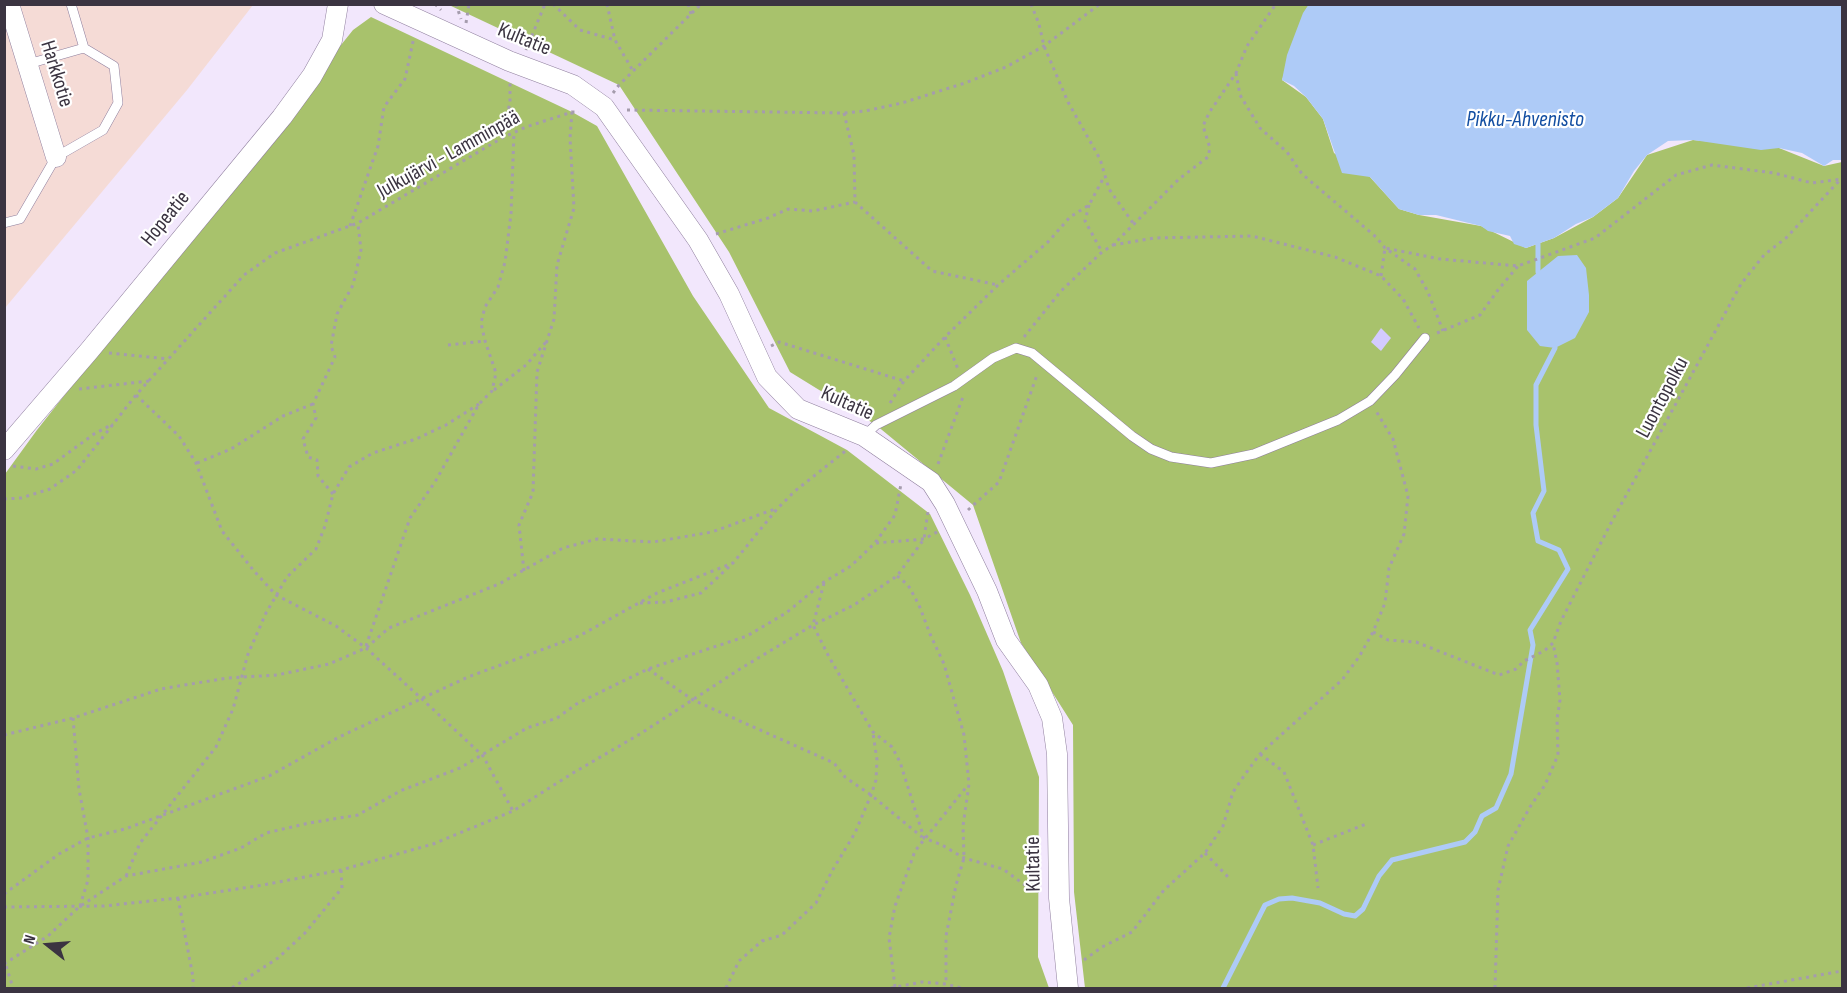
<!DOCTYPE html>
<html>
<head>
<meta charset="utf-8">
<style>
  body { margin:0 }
  #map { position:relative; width:1847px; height:993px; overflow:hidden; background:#f2e7fc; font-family:"Sofia Sans Condensed",sans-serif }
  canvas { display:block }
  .frame { position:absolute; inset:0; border:6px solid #3b3441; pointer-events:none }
  .north { position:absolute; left:18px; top:915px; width:60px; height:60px; -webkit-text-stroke:4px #fff; paint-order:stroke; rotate:287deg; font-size:16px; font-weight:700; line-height:24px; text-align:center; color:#3b3441 }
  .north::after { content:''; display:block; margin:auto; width:21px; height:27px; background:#3b3441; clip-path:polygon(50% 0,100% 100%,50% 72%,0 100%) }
</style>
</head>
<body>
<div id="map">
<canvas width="1847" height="993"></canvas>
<div class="frame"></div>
<div class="north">N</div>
</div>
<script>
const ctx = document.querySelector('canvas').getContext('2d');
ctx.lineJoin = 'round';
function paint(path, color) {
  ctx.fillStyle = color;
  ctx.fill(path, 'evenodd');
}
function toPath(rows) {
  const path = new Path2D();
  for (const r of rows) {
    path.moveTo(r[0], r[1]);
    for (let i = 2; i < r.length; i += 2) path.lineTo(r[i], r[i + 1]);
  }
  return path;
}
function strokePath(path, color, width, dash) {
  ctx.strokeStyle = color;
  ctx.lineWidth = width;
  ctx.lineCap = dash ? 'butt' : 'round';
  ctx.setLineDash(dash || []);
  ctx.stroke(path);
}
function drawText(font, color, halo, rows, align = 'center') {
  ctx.font = font + ' "Sofia Sans Condensed",sans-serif';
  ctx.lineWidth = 4.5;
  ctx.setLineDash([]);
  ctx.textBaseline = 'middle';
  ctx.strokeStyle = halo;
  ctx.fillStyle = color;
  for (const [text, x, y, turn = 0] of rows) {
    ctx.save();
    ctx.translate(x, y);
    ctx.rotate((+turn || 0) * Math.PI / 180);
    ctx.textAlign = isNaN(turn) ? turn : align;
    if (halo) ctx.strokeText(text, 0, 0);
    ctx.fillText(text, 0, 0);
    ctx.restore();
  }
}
const industrial = toPath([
  [5,5,253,5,187,90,5,308]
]);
const forest = toPath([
  [449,5,1309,5,1282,80,1306,97,1323,119,1334,153,1370,177,1399,209,1419,215,1481,226,1526,248,1554,238,1593,217,1618,198,1647,155,1693,140,1779,148,1824,166,1842,162,1842,988,1085,988,1074,892,1073,725,1021,643,973,505,876,425,790,372,729,252,619,85],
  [371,17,572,112,597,126,693,296,769,408,847,450,930,514,970,595,1003,671,1039,777,1038,957,1049,988,5,988,5,474,37,430,317,75,353,30]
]);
const water = toPath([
  [1309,4,1842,5,1842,160,1833,160,1824,166,1802,153,1779,148,1761,150,1693,140,1668,141,1647,155,1634,171,1618,198,1593,217,1576,224,1554,238,1526,248,1514,244,1510,236,1488,231,1481,226,1436,215,1419,215,1399,209,1370,177,1342,173,1323,119,1306,97,1294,86,1282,80,1287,55,1303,13],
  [1577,255,1586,268,1589,295,1589,312,1575,338,1555,348,1540,346,1527,330,1527,281,1558,256]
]);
const stream = toPath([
  [1538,272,1538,243],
  [1223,988,1265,905,1279,899,1292,898,1320,903,1344,914,1355,916,1363,909,1379,876,1392,860,1465,842,1475,832,1482,816,1496,808,1511,774,1533,645,1530,630,1568,569,1559,550,1538,541,1533,513,1544,491,1536,425,1536,385,1555,348]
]);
const building = toPath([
  [1381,328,1391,338,1381,351,1371,342]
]);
const path = toPath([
  [435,4,441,10],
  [456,4,461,19],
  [553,4,580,30,615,40],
  [607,4,615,40,633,71],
  [688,4,691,14],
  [1031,4,1039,24,1044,46,1068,102,1100,159,1109,189,1133,223],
  [466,23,469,4],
  [526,50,545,4],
  [1236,73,1240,95,1260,128,1287,152,1302,174,1376,237,1385,248,1415,269,1428,292,1443,331],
  [613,93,619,85,701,4],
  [627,110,844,113,865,111,902,103,965,83,1006,67,1044,46,1100,4],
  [844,113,854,155,855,202,932,271,998,285],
  [502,138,510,102,510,80],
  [1089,205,1085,221,1102,252],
  [350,226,378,146,384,107,405,79,414,37],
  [716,234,768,218,788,209,813,211,855,202],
  [1113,245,1154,238,1252,236,1335,257,1381,276,1403,299,1419,328],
  [1381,276,1385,248,1440,259,1518,266,1595,238,1676,175,1712,165,1774,173,1812,183,1842,179],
  [1437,333,1480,315,1498,290,1518,266],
  [945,337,958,369],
  [1024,337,1061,291,1102,252,1113,245,1179,179,1208,157,1210,148,1203,126,1209,113,1236,73,1247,46,1276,4],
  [448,345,485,341],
  [771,346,779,342,904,381],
  [109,353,168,359],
  [79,389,149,381],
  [494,390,526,365,546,342],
  [136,395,179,436,196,463,222,531,254,571,276,595,336,626,366,648,422,699,483,756,513,811],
  [890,403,904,381,945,337,998,285,1048,242,1070,217,1089,205,1104,177],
  [197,463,231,449,283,416,313,404],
  [938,464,964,394],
  [13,466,36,469,53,464,94,434,113,424],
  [333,494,318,476,317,460,308,457,303,439,316,418,313,404,335,357,331,346,337,314,353,285,361,250,358,224],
  [4,499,21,498,50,489,77,470,136,395,244,275,275,253,358,223,502,138,526,127,572,112,579,112],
  [968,510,999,482,1037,375],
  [876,543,924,539,939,531],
  [524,571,519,525,533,492,537,372,554,319,557,265,574,208,570,138,572,112],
  [897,576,908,585,919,605,930,634,944,664,964,735,969,784,963,826,964,858,956,885,946,936,946,984],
  [824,583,813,625,829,657,873,732,892,747,900,762,924,838,942,845,964,858,1003,869,1029,888,1043,893],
  [640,603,666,602,701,593,732,564],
  [1373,632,1388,640,1416,642,1499,675,1516,669,1524,661,1544,651,1553,643,1561,621,1611,523,1741,284,1764,255,1786,238,1839,181],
  [366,646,410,518,435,482,479,404,492,391,496,373,485,341,481,323,485,307,498,287,505,262,511,214,514,133],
  [648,669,693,700,834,763,845,777,871,795,922,837],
  [73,718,79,789,88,838,88,880,80,906],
  [4,735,73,718,161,689,227,678,277,675,329,664,366,648,389,628,499,584,563,548,597,539,653,542,712,532,775,509],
  [1260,754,1284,772,1313,845,1318,888],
  [1313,845,1366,824],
  [1205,853,1228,877],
  [126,876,140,843,216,747,233,709,248,654,266,613,287,577,316,549,325,526,333,494,349,467,373,453,416,439,446,425,479,404],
  [4,894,59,854,88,838,125,829,269,776,339,737,468,677,579,636,657,593,733,563,777,509,795,491,848,449],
  [178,898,193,977,193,988],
  [4,907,104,906,178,898,263,885,341,870,433,844,513,811,573,773,640,734,740,669,813,625,854,605,897,576,924,539,928,511],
  [4,959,13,988],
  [1084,960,1102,947,1132,932,1164,890,1205,853,1223,826,1233,792,1246,773,1260,754,1342,680,1359,657,1373,632,1385,603,1389,568,1404,534,1408,496,1393,439,1376,411],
  [4,964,48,936,79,907,126,876,202,862,241,848,266,833,309,823,358,815,400,791,460,768,527,728,557,718,578,703,648,669,747,636,786,613,824,582,851,566,875,543,895,515,901,484],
  [895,987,889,938,895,906,915,851,968,785],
  [232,988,278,958,305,933,342,888,341,870],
  [726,988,739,961,762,941,782,935,816,903,832,871,855,833,871,795,876,780,877,760,873,733],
  [891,988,922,982,946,984,961,988],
  [1495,988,1498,890,1508,846,1530,807,1545,785,1558,755,1557,719,1560,700,1557,663,1553,643],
  [1747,988,1842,971]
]);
const service = toPath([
  [28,64,84,48,71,4],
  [4,223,20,219,56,157,103,130,118,103,114,66,84,48],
  [864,436,876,425,954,386,993,358,1016,348,1032,353,1132,436,1151,449,1171,457,1211,463,1254,454,1338,420,1370,401,1395,375,1425,338]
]);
const minor = toPath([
  [9,4,56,157],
  [384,4,509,61,573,85,604,107,698,240,729,294,767,377,798,409,864,436,931,482,945,504,987,591,1006,640,1038,685,1052,718,1057,754,1059,898,1068,988],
  [4,450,89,351,282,117,312,76,332,40,338,4]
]);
const streetNames = [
  ["Kultatie",524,40,22],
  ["Harkkotie",56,74,73],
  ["Julkujärvi - Lamminpää",449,155,-29],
  ["Hopeatie",166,219,-51],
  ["Luontopolku",1663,398,-62],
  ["Kultatie",847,404,24],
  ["Kultatie",1034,864,-91]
];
const waterNames = [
  ["Pikku-Ahvenisto",1525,120]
];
paint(industrial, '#f5dbd6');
paint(forest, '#a8c26c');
paint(water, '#aecbf7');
strokePath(stream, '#aecbf7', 5);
paint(building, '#d3cbfe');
strokePath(service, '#8f7f9e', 10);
strokePath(minor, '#8f7f9e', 21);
strokePath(path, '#a59cad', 3, [3, 4.5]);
strokePath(service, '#fff', 9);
strokePath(minor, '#fff', 20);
drawText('21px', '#3b3441', '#fff', streetNames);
drawText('italic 22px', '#144fa2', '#fff', waterNames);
</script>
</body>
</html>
